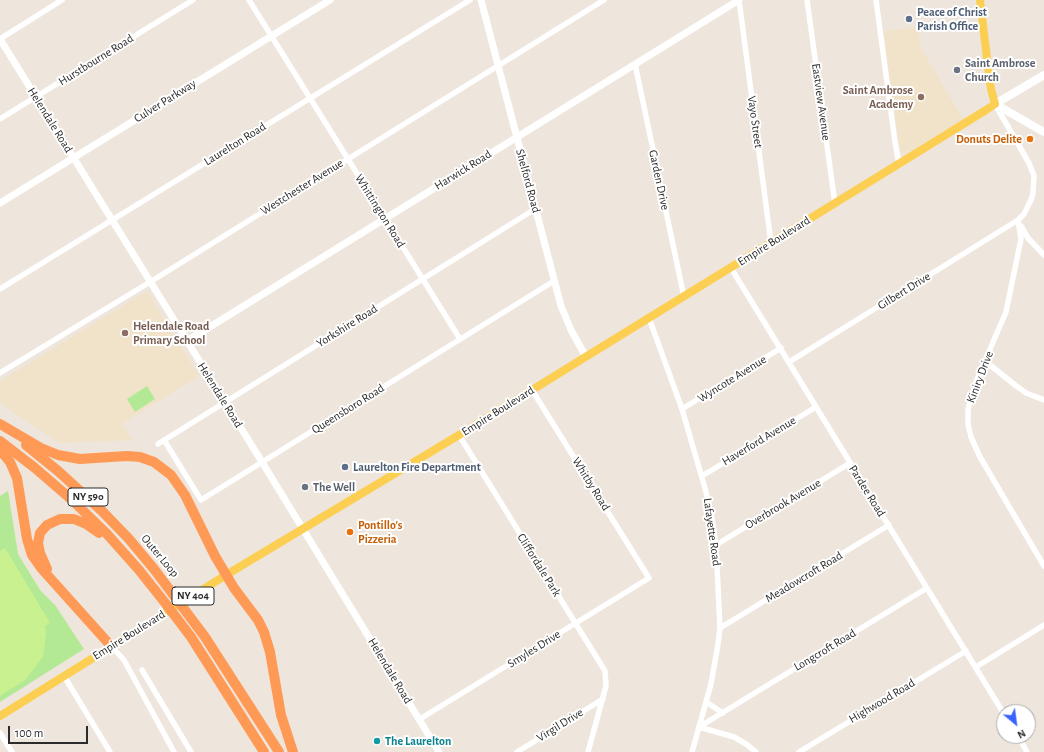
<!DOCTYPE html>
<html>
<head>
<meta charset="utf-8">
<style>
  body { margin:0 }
  #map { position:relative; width:1044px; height:752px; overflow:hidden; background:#eee5dc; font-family:"Alegreya Sans",sans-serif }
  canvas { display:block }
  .north { position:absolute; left:996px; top:704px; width:40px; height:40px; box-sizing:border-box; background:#fff; border:1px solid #aaa; border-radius:50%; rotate:151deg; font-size:11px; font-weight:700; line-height:16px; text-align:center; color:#2b2b2b }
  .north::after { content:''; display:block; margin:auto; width:14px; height:18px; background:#3863ff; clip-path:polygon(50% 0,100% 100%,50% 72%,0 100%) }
  .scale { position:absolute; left:8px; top:726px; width:80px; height:18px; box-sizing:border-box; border:2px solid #2b2b2b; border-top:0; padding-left:5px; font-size:12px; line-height:14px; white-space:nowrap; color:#2b2b2b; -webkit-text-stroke:3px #fff; paint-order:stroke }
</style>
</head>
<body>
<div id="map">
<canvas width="1044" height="752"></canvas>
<div class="north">N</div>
<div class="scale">100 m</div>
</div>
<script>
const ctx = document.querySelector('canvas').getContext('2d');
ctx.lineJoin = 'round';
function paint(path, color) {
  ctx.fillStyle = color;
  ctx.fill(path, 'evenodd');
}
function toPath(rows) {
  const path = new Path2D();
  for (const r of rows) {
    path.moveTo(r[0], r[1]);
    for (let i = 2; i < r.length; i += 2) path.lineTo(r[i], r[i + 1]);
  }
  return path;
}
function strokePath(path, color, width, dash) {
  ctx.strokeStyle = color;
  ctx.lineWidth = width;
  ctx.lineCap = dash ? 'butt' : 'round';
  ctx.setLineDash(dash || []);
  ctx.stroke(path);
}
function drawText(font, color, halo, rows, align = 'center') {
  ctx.font = font + ' "Alegreya Sans",sans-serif';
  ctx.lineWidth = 4;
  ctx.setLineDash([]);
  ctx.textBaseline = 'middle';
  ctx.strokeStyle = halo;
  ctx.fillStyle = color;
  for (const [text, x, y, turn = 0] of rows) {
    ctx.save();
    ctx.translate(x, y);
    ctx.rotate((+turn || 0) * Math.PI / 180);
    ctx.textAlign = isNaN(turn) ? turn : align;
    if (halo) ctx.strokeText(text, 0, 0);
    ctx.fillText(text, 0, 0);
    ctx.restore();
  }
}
const education = toPath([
  [918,27,921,48,963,119,904,154,901,152,900,149,883,31],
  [147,291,199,376,122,424,133,440,59,443,0,403,0,381]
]);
const green = toPath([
  [147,386,155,399,135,412,127,399],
  [8,491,18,554,40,590,55,605,84,649,0,702,0,496]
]);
const pitch = toPath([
  [5,548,50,623,45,626,46,632,43,657,25,680,0,696,0,551]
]);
const minor = toPath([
  [249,0,460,339],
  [739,0,771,243],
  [807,0,835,204],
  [876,0,895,142,899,164],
  [0,39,62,0],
  [635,64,684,297],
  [0,119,193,0],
  [1018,220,1021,239,1006,312,975,384,968,409,968,424,971,437,980,457,1044,566],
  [1021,226,1028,238,1044,255],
  [731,268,1004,714],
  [0,289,470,0],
  [649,318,682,409,706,492,711,513,716,545,720,628,718,644,711,684,692,752],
  [985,361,1015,385,1026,393,1044,400],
  [789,362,1018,220,1024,214,1031,200,1033,193,1034,176,1029,163,996,106],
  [0,373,150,282,604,0],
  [682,409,781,348],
  [459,435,605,671,606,686,588,752],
  [164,440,201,500,554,281],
  [158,444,535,209],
  [702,476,816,407],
  [716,545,850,463],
  [720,628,889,525],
  [111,646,124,660,174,752],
  [976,667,1044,625],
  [142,670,191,752],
  [64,676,110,752],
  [706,702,723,713],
  [420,719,649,578,532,390],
  [699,727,927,588],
  [699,727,734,737,746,744,756,752],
  [0,733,12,752],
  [1018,736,1027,752],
  [517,752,603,699],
  [799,752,966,651]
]);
const tertiary = toPath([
  [481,0,561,306,571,330,586,357],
  [0,39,262,462,439,752],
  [0,203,330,0],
  [187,341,739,0]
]);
const secondary = toPath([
  [1044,75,995,104,1044,132]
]);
const primary = toPath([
  [0,716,226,575,459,435,986,110,995,104,991,89,989,75,980,0]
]);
const motorway = toPath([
  [0,424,41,448,58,455,80,459,127,456,140,457,154,462,171,475,185,495,215,556,234,588,258,620,264,632,270,652,281,715,293,752],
  [0,441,35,468,72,500,107,534,139,570,166,604,191,637,264,752],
  [26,445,58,471,102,511,129,539,154,569,205,637,279,752],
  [0,450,10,462,17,478,27,539,32,555,41,568,111,646],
  [47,569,40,553,38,543,40,533,47,525,60,519,74,519,86,524,99,533]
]);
const markers = [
  [909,19,4,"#5c6f8a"],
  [957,70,4,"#6b7280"],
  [921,97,4,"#8d6e63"],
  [1030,139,4,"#e8710a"],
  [125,333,4,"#8d6e63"],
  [345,467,4,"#5c6f8a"],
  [305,487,4,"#6b7280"],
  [350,532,4,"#e8710a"],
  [377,741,4,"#0f9aa8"]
];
const shields = [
  [88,497,40],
  [193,596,42]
];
const shieldNames = [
  ["NY 590",88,497],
  ["NY 404",193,596]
];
const serviceNames = [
  ["Peace of Christ",917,12],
  ["Parish Office",917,26],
  ["Laurelton Fire Department",353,467]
];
const streetNames = [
  ["Hurstbourne Road",96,60,-32],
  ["Culver Parkway",165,101,-32],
  ["Eastview Avenue",821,102,82],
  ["Helendale Road",50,120,58],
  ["Vayo Street",755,122,82],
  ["Laurelton Road",235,144,-32],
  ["Harwick Road",463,170,-32],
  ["Garden Drive",659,180,78],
  ["Shelford Road",528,181,75],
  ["Westchester Avenue",302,187,-32],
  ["Whittington Road",380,211,58],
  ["Empire Boulevard",774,241,-32],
  ["Gilbert Drive",904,291,-32],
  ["Yorkshire Road",347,326,-32],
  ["Kiniry Drive",980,377,-69],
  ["Wyncote Avenue",732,379,-32],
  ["Helendale Road",220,395,58],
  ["Queensboro Road",348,409,-32],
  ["Empire Boulevard",498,411,-32],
  ["Haverford Avenue",759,441,-31],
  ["Whitby Road",591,484,58],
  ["Pardee Road",867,491,58],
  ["Overbrook Avenue",783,504,-31],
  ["Lafayette Road",712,532,82],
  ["Outer Loop",160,556,50],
  ["Cliffordale Park",539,565,58],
  ["Meadowcroft Road",804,577,-31],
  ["Empire Boulevard",129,635,-32],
  ["Smyles Drive",534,649,-32],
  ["Longcroft Road",825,650,-31],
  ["Helendale Road",390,671,59],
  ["Highwood Road",882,701,-31],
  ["Virgil Drive",560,725,-32]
];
const worshipNames = [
  ["Saint Ambrose",965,63],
  ["Church",965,77],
  ["The Well",313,487]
];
const educationNames = [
  ["Saint Ambrose",913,90],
  ["Academy",913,104],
  ["Helendale Road",133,326,"left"],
  ["Primary School",133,340,"left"]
];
const foodNames = [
  ["Donuts Delite",1022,139],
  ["Pontillo's",358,525,"left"],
  ["Pizzeria",358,539,"left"]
];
const cultureNames = [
  ["The Laurelton",385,741]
];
paint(education, '#f1e3ca');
paint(green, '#b3e994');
paint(pitch, '#caf18f');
strokePath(minor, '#fff', 5.5);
strokePath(tertiary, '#fff', 7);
strokePath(secondary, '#fff', 8);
strokePath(primary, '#fccf53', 8);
strokePath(motorway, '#ff9a56', 10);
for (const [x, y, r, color] of markers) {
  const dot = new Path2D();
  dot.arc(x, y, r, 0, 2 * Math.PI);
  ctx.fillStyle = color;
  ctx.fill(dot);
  strokePath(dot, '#fff', 1.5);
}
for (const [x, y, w] of shields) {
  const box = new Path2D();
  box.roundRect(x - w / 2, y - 9, w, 18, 3);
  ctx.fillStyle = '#fff';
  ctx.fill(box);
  strokePath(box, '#2b2b2b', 1);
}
drawText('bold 11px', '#2b2b2b', null, shieldNames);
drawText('bold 12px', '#4e5e75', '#fff', serviceNames, 'left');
drawText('12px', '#2b2b2b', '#fff', streetNames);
drawText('bold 12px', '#5b616d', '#fff', worshipNames, 'left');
drawText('bold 12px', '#785e54', '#fff', educationNames, 'right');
drawText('bold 12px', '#c56008', '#fff', foodNames, 'right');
drawText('bold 12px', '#0d838f', '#fff', cultureNames, 'left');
</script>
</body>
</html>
